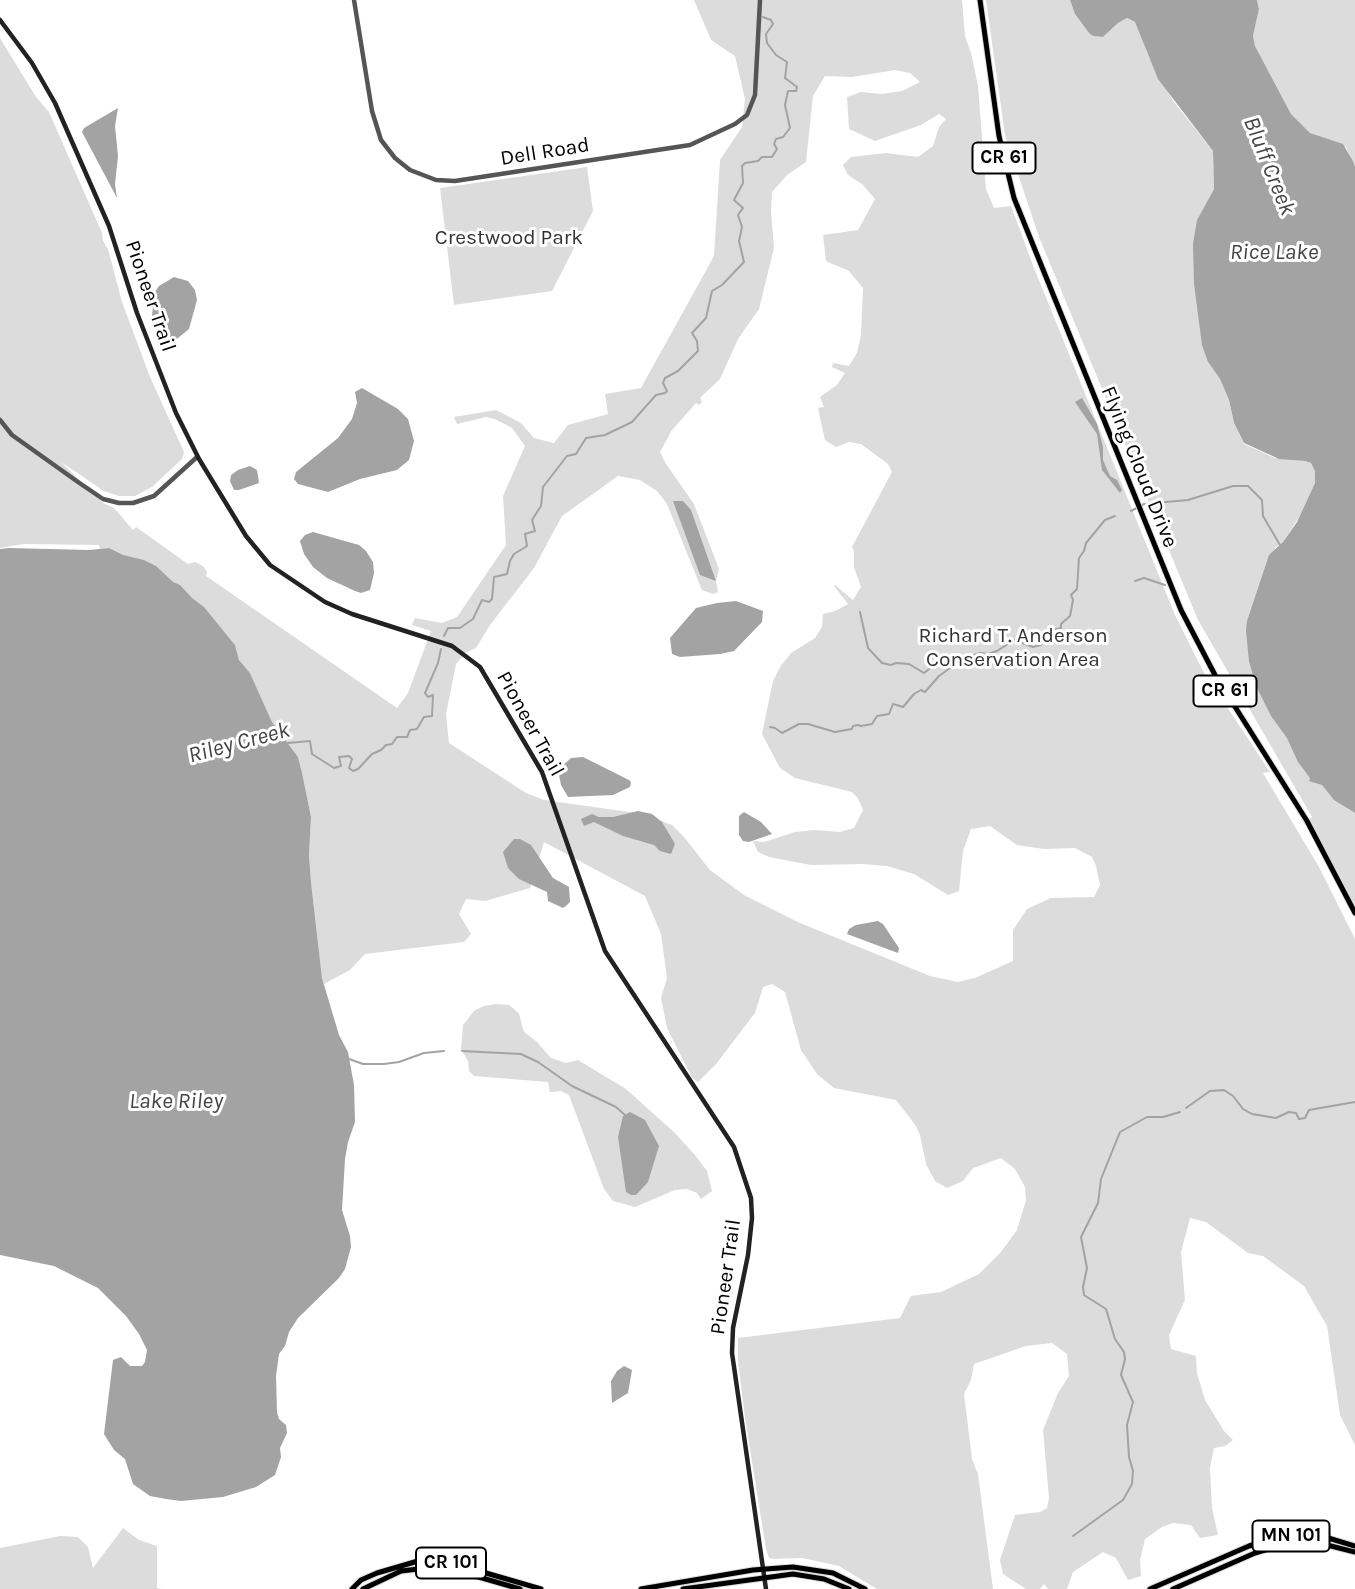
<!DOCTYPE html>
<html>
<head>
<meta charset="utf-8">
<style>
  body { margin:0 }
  canvas { display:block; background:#fff }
</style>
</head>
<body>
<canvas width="1355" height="1589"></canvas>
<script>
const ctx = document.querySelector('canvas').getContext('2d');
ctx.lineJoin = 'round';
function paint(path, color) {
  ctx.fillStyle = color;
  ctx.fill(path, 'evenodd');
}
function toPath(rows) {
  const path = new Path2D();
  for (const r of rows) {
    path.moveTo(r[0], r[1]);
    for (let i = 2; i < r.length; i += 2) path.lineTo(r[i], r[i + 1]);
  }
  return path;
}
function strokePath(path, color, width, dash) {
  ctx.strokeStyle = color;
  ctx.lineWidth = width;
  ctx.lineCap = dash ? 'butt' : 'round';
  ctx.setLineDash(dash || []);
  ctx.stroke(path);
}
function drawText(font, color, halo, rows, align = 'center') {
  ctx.font = font + ' Karla,sans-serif';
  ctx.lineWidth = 6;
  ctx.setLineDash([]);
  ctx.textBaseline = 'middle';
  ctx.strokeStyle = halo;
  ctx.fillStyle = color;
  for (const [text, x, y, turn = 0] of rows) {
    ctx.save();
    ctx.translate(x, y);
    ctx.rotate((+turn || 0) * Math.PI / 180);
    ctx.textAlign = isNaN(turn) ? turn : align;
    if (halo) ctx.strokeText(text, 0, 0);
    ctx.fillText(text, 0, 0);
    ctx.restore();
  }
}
const green = toPath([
  [694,0,962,0,965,36,971,53,978,86,986,189,994,208,1011,206,1034,268,1175,615,1203,671,1270,772,1263,773,1319,867,1355,939,1355,1445,1340,1415,1327,1326,1304,1286,1263,1256,1248,1253,1206,1222,1190,1218,1181,1252,1185,1300,1169,1335,1171,1349,1196,1356,1197,1373,1205,1400,1224,1431,1233,1440,1225,1446,1214,1448,1210,1468,1212,1508,1218,1535,1200,1538,1191,1525,1173,1523,1162,1527,1145,1539,1140,1560,1141,1576,1128,1580,1116,1558,1103,1552,1073,1572,1067,1589,1048,1589,1044,1584,1040,1589,1026,1589,1003,1574,1000,1560,1015,1515,1040,1512,1047,1508,1049,1498,1043,1430,1058,1393,1069,1376,1067,1354,1052,1343,1026,1346,974,1364,971,1380,964,1394,972,1459,978,1474,993,1589,877,1589,839,1566,802,1558,774,1559,769,1558,766,1549,745,1418,738,1361,738,1338,900,1318,911,1296,941,1292,979,1274,1001,1252,1017,1230,1026,1200,1025,1187,1015,1169,1001,1158,973,1168,963,1181,947,1188,935,1181,926,1164,920,1135,916,1126,896,1100,834,1088,817,1074,801,1050,785,992,772,984,763,987,755,1013,716,1064,698,1082,692,1078,667,1028,661,998,667,978,661,934,645,896,544,842,530,888,485,901,466,899,459,914,471,934,464,942,365,954,350,970,324,984,322,978,311,882,309,855,311,817,298,757,272,722,250,673,239,660,235,645,221,628,109,548,100,549,99,545,24,544,0,548,0,38,36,97,49,112,102,233,103,241,108,249,122,302,150,377,184,452,182,459,152,487,135,496,119,496,104,491,61,462,103,503,114,508,133,530,136,527,188,564,195,562,203,566,207,572,206,576,397,708,408,693,431,631,412,625,415,618,442,623,457,617,506,545,503,496,525,446,512,428,495,419,486,417,457,424,454,417,496,410,521,423,534,438,554,443,568,425,608,414,605,394,641,388,714,256,720,160,742,127,745,99,735,56,711,40],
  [895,70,910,73,920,82,902,91,882,94,861,92,847,97,849,129,875,141,921,125,939,114,946,119,939,127,933,146,918,157,886,153,851,157,843,165,848,175,862,184,875,199,858,230,823,235,826,261,849,271,863,288,861,335,857,353,849,366,833,363,832,367,845,373,837,385,820,397,824,407,818,408,825,440,836,447,849,442,861,444,888,464,892,472,852,547,854,551,854,567,861,587,853,600,835,585,834,586,848,604,835,611,823,614,822,627,815,638,791,653,780,667,773,681,762,734,780,768,795,778,852,792,858,798,863,810,854,828,840,832,815,830,795,832,764,842,753,841,758,852,769,857,811,865,863,864,887,866,914,874,948,895,959,891,963,851,971,829,990,826,1017,845,1044,849,1075,848,1092,857,1096,866,1100,885,1094,897,1051,898,1027,909,1013,930,1013,961,975,978,958,982,930,976,800,923,744,895,710,870,684,837,672,825,643,814,544,800,526,793,449,743,446,714,456,664,465,653,476,648,490,625,534,568,562,516,618,476,640,480,657,491,667,504,702,590,713,594,718,592,716,581,719,569,694,504,666,464,660,452,672,430,696,403,699,405,702,402,700,398,720,379,738,339,759,309,774,248,771,211,772,192,787,175,806,162,813,96,825,76,852,77],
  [986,0,1070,0,1075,14,1089,33,1094,36,1103,37,1118,23,1127,18,1135,22,1141,33,1147,53,1173,101,1213,151,1214,189,1197,220,1208,362,1220,379,1229,400,1234,423,1244,444,1275,458,1305,461,1311,463,1315,470,1315,483,1301,514,1283,542,1275,548,1342,805,1355,813,1355,913,1307,821,1312,817,1198,620,1039,237,1005,135],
  [1257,0,1355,0,1355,167,1346,147,1310,133,1291,114,1255,46,1253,36,1259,9],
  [587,167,593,211,552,291,454,305,440,188],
  [496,1004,509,1005,514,1009,519,1014,524,1032,536,1041,551,1058,566,1063,578,1060,626,1089,675,1133,695,1155,707,1171,712,1191,701,1199,697,1193,687,1189,675,1190,635,1207,613,1201,604,1189,569,1095,561,1091,550,1092,548,1082,474,1076,469,1071,468,1061,461,1049,463,1025,474,1011,484,1006],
  [123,1528,139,1540,157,1546,157,1588,161,1589,0,1589,0,1548,60,1536,78,1537,88,1547,93,1568]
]);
const water = toPath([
  [1070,0,1257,0,1259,9,1253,36,1255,46,1291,114,1310,133,1343,144,1353,161,1355,167,1355,813,1334,800,1322,785,1309,781,1310,778,1298,762,1287,738,1271,716,1256,686,1249,661,1246,631,1247,621,1269,555,1283,542,1297,522,1315,483,1315,471,1311,463,1305,461,1279,459,1244,443,1234,423,1229,400,1220,379,1208,362,1202,345,1194,284,1193,244,1197,220,1214,189,1213,151,1158,79,1135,22,1127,18,1118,23,1103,37,1093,36,1089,33,1075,14],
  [118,108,115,126,118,156,115,184,117,198,82,132,84,128],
  [174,277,188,281,195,290,197,300,189,329,172,343,160,340,151,323,155,292,159,286],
  [362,388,398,409,408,419,414,441,409,460,397,470,360,479,328,492,298,484,294,479,296,472,338,438,352,419,357,403,355,392],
  [1082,398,1097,424,1103,447,1103,460,1110,476,1117,480,1122,490,1120,493,1102,470,1097,434,1075,402],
  [250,466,257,470,259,483,239,490,234,490,230,481,231,475,238,470],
  [673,501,683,501,691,510,716,581,700,575],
  [313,532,359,545,366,551,373,562,374,573,370,590,361,593,355,591,327,578,313,567,304,554,300,541,305,535],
  [9,548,89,550,109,548,123,555,144,560,156,566,173,582,180,585,192,598,204,607,235,645,239,660,250,673,272,722,298,757,302,773,311,817,309,855,311,882,322,978,339,1035,348,1052,354,1085,355,1122,348,1142,345,1159,342,1210,350,1236,351,1247,345,1269,339,1278,298,1318,289,1332,285,1346,279,1354,276,1376,277,1412,279,1419,286,1425,287,1433,280,1448,281,1457,275,1475,256,1487,223,1497,181,1501,166,1499,150,1496,133,1484,125,1459,114,1450,104,1434,113,1360,121,1357,130,1366,142,1366,145,1362,147,1350,139,1334,126,1316,98,1288,54,1266,0,1255,0,549],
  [736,601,763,611,762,622,734,651,720,654,680,657,672,654,670,638,696,608,717,603],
  [583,757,629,780,631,782,630,787,613,795,568,797,561,785,558,770,571,758],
  [638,811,652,814,662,822,675,844,671,854,660,851,654,845,623,836,594,822,584,826,581,819,592,814,599,817,613,817],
  [744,812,761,822,772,834,749,842,743,841,739,835,739,816],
  [514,839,520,839,531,845,553,878,569,887,570,902,567,905,563,908,548,901,547,892,519,879,508,868,503,852],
  [878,921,883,924,899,948,898,953,847,934,849,929,856,925],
  [630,1112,645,1120,659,1146,648,1182,636,1195,631,1195,626,1192,618,1137,623,1116],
  [624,1366,632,1370,628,1393,612,1403,611,1381,617,1371]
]);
const stream = toPath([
  [1131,511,1144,504,1188,500,1233,486,1248,486,1262,500,1263,516,1280,545],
  [1135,581,1144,578,1165,585],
  [860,612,868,648,882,663,891,665,896,663,909,664,924,673,937,663,957,664],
  [444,636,448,628,460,628,473,619,482,600,489,602,492,599,494,577,507,574,510,561,514,554,527,546,525,534,535,531,532,520,541,506,543,487,567,456,576,454,586,438,605,435,632,422,656,395,665,393,667,391,663,383,665,378,678,371,698,351,697,341,692,333,706,318,712,291,722,285,744,262,739,241,742,227,738,215,743,208,734,200,743,183,742,166,745,163,758,161,762,157,772,157,777,149,774,144,776,139,783,137,790,128,785,105,788,91,796,91,797,87,785,78,787,62,776,55,767,43,766,34,773,24,771,20,763,17],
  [770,727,775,728,782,733,799,724,808,724,835,732,852,729,853,726,858,725,861,726,872,724,877,716,889,714,893,704,903,707,914,694,921,690,925,692,939,676,950,668,956,667,962,659,980,653,988,654,997,651,1014,640,1033,647,1041,645,1050,631,1061,628,1061,624,1070,616,1073,600,1071,595,1077,589,1079,558,1084,551,1086,543,1105,520,1115,516],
  [288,743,310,741,312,754,334,768,341,766,339,757,349,756,352,759,349,768,353,771,358,769,372,754,381,750,386,745,392,744,397,737,407,737,410,730,417,729,424,717,432,716,433,695,428,697,425,693,438,663,441,649],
  [462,1051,521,1054,538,1062,572,1086,616,1107,625,1115],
  [349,1059,363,1064,384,1064,399,1062,424,1053,444,1051],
  [1186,1108,1210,1091,1224,1090,1233,1096,1243,1109,1252,1114,1276,1118,1289,1112,1296,1113,1299,1119,1305,1118,1309,1110,1355,1102],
  [1073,1536,1123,1500,1132,1484,1133,1471,1129,1457,1127,1425,1133,1402,1121,1375,1125,1359,1124,1352,1115,1339,1106,1309,1084,1295,1083,1287,1087,1268,1081,1237,1098,1203,1101,1179,1120,1132,1147,1117,1163,1117,1180,1112]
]);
const tertiary = toPath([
  [354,0,372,111,381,140,395,158,410,170,436,180,455,181,690,145,735,124,747,115,755,95,760,0],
  [0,420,12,435,78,482,103,499,119,503,133,503,154,496,197,457]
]);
const secondary = toPath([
  [0,20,32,63,55,103,109,226,137,313,176,413,199,459,246,536,270,565,325,602,352,614,452,646,480,667,542,772,605,951,734,1147,751,1198,752,1218,748,1255,733,1328,732,1353,766,1589]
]);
const primary = toPath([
  [980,0,999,136,1014,198,1181,610,1215,675,1307,821,1355,913],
  [352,1589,361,1580,377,1573,418,1561,448,1562,541,1589],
  [363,1589,401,1571,427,1568,458,1571,520,1589],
  [641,1589,753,1570,793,1567,833,1573,865,1589],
  [683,1589,793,1574,824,1579,849,1589],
  [1150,1589,1249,1546,1278,1537,1325,1537,1355,1546],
  [1173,1589,1255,1553,1282,1545,1319,1543,1355,1552]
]);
const shields = [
  [1004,158,63],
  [1225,691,63],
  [1291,1536,77],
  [451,1563,70]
];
const shieldNames = [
  ["CR 61",1004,158],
  ["CR 61",1225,691],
  ["MN 101",1291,1536],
  ["CR 101",451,1563]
];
const streetNames = [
  ["Dell Road",545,152,-9],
  ["Pioneer Trail",150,296,71],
  ["Flying Cloud Drive",1139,467,68],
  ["Pioneer Trail",530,724,61],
  ["Pioneer Trail",726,1277,-82]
];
const parkNames = [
  ["Crestwood Park",509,238],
  ["Richard T. Anderson",1013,636],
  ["Conservation Area",1013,660]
];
const waterNames = [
  ["Bluff Creek",1269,166,68],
  ["Rice Lake",1274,252],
  ["Riley Creek",239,743,-15],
  ["Lake Riley",176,1101]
];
paint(green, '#dcdcdc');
paint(water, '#a3a3a3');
strokePath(stream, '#a3a3a3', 2);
strokePath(primary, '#dbdbdb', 7);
strokePath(tertiary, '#555', 4.5);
strokePath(secondary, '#222', 4.5);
strokePath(primary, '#000', 5);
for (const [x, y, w] of shields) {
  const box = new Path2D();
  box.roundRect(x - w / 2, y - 15.5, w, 31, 5);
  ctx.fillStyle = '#fff';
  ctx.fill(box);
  strokePath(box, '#000', 2);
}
drawText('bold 19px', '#000', null, shieldNames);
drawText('21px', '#000', '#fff', streetNames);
drawText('21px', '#333', '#fff', parkNames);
drawText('italic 23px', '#444', '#fff', waterNames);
</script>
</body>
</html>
